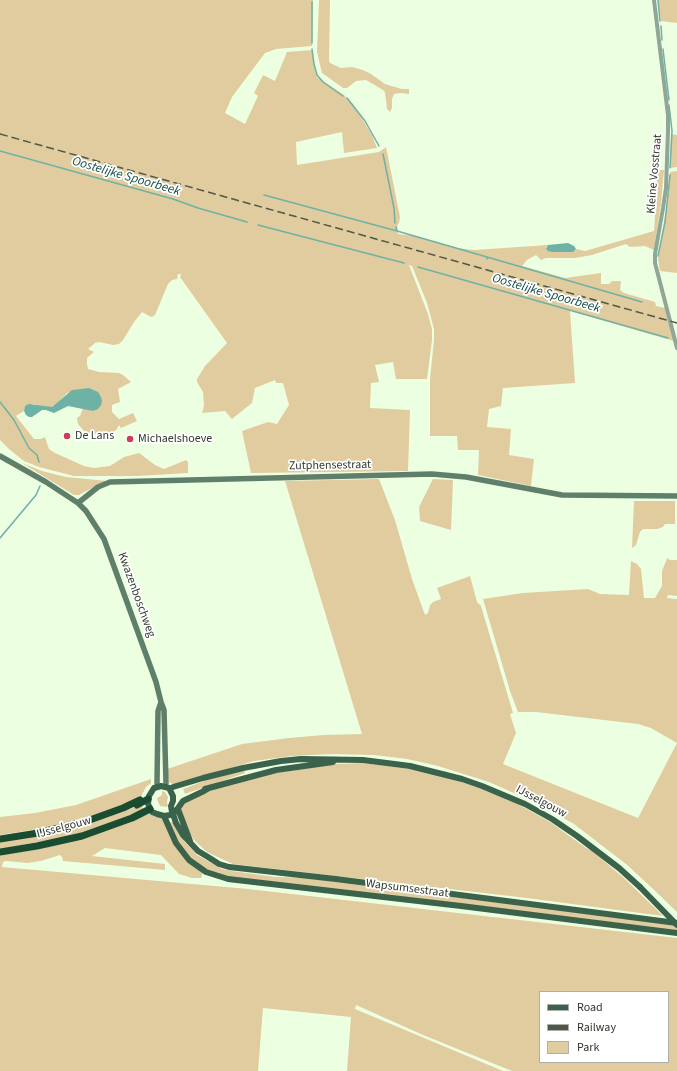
<!DOCTYPE html>
<html>
<head>
<meta charset="utf-8">
<style>
  body { margin:0 }
  #map { position:relative; width:677px; height:1071px; overflow:hidden; background:#ecffe1; font-family:"Source Sans 3",sans-serif }
  canvas { display:block }
  .legend { position:absolute; left:539px; top:991px; width:130px; height:72px; box-sizing:border-box; background:#fff; border:1px solid #adafab; margin:0; padding:5px 7px; list-style:none; font-size:12px; color:#31382c }
  .legend li { display:flex; align-items:center; gap:8px; height:20px }
  .legend b { width:20px; border:1px solid #adafab }
</style>
</head>
<body>
<div id="map">
<canvas width="677" height="1071"></canvas>
<ul class="legend">
<li><b style="height:5px;background:#3b634b"></b>Road</li>
<li><b style="height:5px;background:#4e5748"></b>Railway</li>
<li><b style="height:11px;background:#e1cc9f"></b>Park</li>
</ul>
</div>
<script>
const ctx = document.querySelector('canvas').getContext('2d');
ctx.lineJoin = 'round';
function paint(path, color) {
  ctx.fillStyle = color;
  ctx.fill(path, 'evenodd');
}
function toPath(rows) {
  const path = new Path2D();
  for (const r of rows) {
    path.moveTo(r[0], r[1]);
    for (let i = 2; i < r.length; i += 2) path.lineTo(r[i], r[i + 1]);
  }
  return path;
}
function strokePath(path, color, width, dash) {
  ctx.strokeStyle = color;
  ctx.lineWidth = width;
  ctx.lineCap = dash ? 'butt' : 'round';
  ctx.setLineDash(dash || []);
  ctx.stroke(path);
}
function drawText(font, color, halo, rows, align = 'center') {
  ctx.font = font + ' "Source Sans 3",sans-serif';
  ctx.lineWidth = 3.5;
  ctx.setLineDash([]);
  ctx.textBaseline = 'middle';
  ctx.strokeStyle = halo;
  ctx.fillStyle = color;
  for (const [text, x, y, turn = 0] of rows) {
    ctx.save();
    ctx.translate(x, y);
    ctx.rotate((+turn || 0) * Math.PI / 180);
    ctx.textAlign = isNaN(turn) ? turn : align;
    if (halo) ctx.strokeText(text, 0, 0);
    ctx.fillText(text, 0, 0);
    ctx.restore();
  }
}
const green = toPath([
  [0,0,313,0,312,46,276,49,265,53,232,97,225,113,245,124,258,96,254,93,263,75,275,81,287,52,313,50,314,67,317,77,344,95,353,104,372,135,377,148,344,153,342,132,296,142,297,165,379,152,386,147,400,217,399,223,397,226,398,234,416,236,457,248,474,250,548,245,546,248,552,252,570,252,576,249,585,251,654,231,658,170,664,170,661,203,654,250,645,246,630,247,626,244,592,255,575,258,546,258,541,260,536,255,527,260,522,266,565,278,601,273,601,284,609,284,612,281,621,281,620,290,624,293,655,302,656,306,665,308,674,341,570,311,575,383,503,388,501,406,489,409,487,427,511,429,509,455,534,459,531,486,478,475,479,450,458,450,457,436,430,436,430,379,434,340,434,329,427,303,412,266,409,265,428,314,432,329,432,340,427,379,396,379,393,362,375,365,379,382,371,383,370,408,410,410,408,471,251,473,242,431,268,422,277,424,289,405,283,383,276,383,275,380,255,388,252,403,232,419,225,411,202,413,204,406,203,392,197,382,197,379,205,366,227,343,180,277,181,274,178,274,177,279,172,280,168,284,155,315,152,317,149,316,142,312,134,322,123,340,119,344,113,345,99,342,95,343,88,349,94,352,87,358,87,364,88,369,99,372,119,373,123,375,131,382,118,389,120,402,112,405,112,412,119,419,133,413,137,421,121,428,119,425,117,429,110,435,104,437,84,431,78,424,77,418,80,416,83,408,93,411,78,389,67,393,57,403,52,407,42,407,34,404,25,406,24,411,16,416,34,439,41,439,45,437,49,449,55,453,84,466,94,468,110,466,124,457,139,453,155,465,164,469,186,460,188,462,188,473,137,476,74,476,39,467,24,461,10,450,0,440],
  [319,0,330,0,329,61,330,63,341,68,352,67,363,70,371,74,385,84,402,89,409,89,409,94,401,93,394,94,392,99,392,108,390,112,387,109,385,92,383,90,366,80,356,81,347,88,343,88,322,73,317,52],
  [658,0,677,0,677,23,661,21],
  [677,132,677,167,670,168,671,134,677,135],
  [677,171,677,273,660,271,658,259,667,204,670,172],
  [22,463,42,471,66,477,107,481,99,484,79,495,74,495],
  [379,479,395,520,412,579,425,615,428,613,430,605,433,602,441,599,437,588,470,576,477,602,481,606,513,713,510,714,516,733,503,764,638,818,677,743,651,728,638,724,536,712,518,712,510,691,483,599,523,593,588,589,600,594,629,595,631,561,637,564,641,569,644,598,655,598,662,586,662,571,666,561,667,558,670,560,677,560,677,596,668,595,667,598,677,599,677,912,652,888,626,864,574,824,532,801,489,782,438,766,407,759,374,755,332,754,292,756,254,761,174,785,169,782,167,769,242,744,289,738,324,735,362,734,285,481],
  [433,479,453,480,451,530,420,521,419,507],
  [634,501,675,501,675,524,665,524,663,527,657,529,643,529,640,532,636,545,632,548],
  [363,763,432,772,476,787,516,803,550,822,586,848,592,851,624,878,663,916,527,898,233,864,207,852,195,841,189,833,181,809,186,801,222,785,249,777,333,764],
  [244,770,245,773,185,794,183,789,204,781],
  [151,779,151,783,146,787,140,798,109,811,51,827,0,835,0,817,35,813,76,805],
  [162,791,165,792,168,797,167,802,168,806,166,807,160,806,158,802,157,798,162,795],
  [142,805,144,810,94,829,68,837,0,849,0,841,127,810],
  [149,814,164,820,189,863,197,869,202,872,202,876,201,878,192,878,179,874,161,855,105,848,92,856,165,864,165,870,63,861,62,857,60,855,41,861,27,863,6,861,3,862,2,867,248,889,677,938,677,1071,512,1071,423,1035,356,1005,355,1009,503,1071,347,1071,351,1017,263,1008,258,1071,0,1071,0,855,34,850,73,841],
  [540,992,668,992,668,1062,540,1062],
  [174,821,184,841,197,855,222,869,232,871,276,877,316,878,358,885,677,925,677,931,233,878,212,872,194,863,180,847,169,823]
]);
const water = toPath([
  [568,243,574,246,576,249,573,252,552,252,548,251,546,249,548,245],
  [89,388,98,392,101,397,102,401,101,405,98,409,93,411,68,406,54,413,46,410,42,410,32,417,29,417,26,415,24,411,25,406,29,404,52,407,72,390]
]);
const stream = toPath([
  [658,0,660,21],
  [661,26,662,40],
  [312,43,312,2],
  [312,49,314,64,317,75,323,82,343,96],
  [663,49,669,100],
  [347,98,365,121,379,146],
  [669,105,672,131,670,168],
  [0,151,173,199,198,208,247,222],
  [383,154,394,208,395,223],
  [264,195,397,231],
  [258,225,404,263],
  [396,227,397,231,487,257,487,259],
  [658,256,665,222,670,175],
  [487,257,642,302],
  [418,267,668,338],
  [0,402,14,420,29,448,37,455,39,462],
  [0,538,36,495,40,486]
]);
const street = toPath([
  [654,0,668,115,668,131,666,188,663,208,655,254,655,263,677,348]
]);
const secondary = toPath([
  [0,456,46,482,78,503,98,487,110,482,432,474,466,477,562,495,677,496],
  [78,503,86,511,104,539,156,682,161,702,164,710,166,783],
  [157,783,158,711,161,702]
]);
const primary = toPath([
  [173,787,203,778,243,768,281,761,301,759,363,760,410,766,462,779,482,786,525,804,552,819,577,836,619,868,640,887],
  [209,788,204,791,183,801,176,811,173,814,170,815,164,816,157,814,152,812,148,804,149,796,154,788,161,786,169,788,173,796,173,801,171,806,172,812,173,814,176,823,183,835,198,851,208,857,219,864,229,867,336,879,677,923],
  [205,789,276,770,333,762],
  [178,809,190,841],
  [164,816,176,843,189,860,206,872,228,879,461,906,677,933]
]);
const highway = toPath([
  [137,805,148,799],
  [0,839,38,833,87,821,123,808,140,800],
  [0,852,37,846,82,836,132,818,150,809]
]);
const rail = toPath([
  [0,134,677,323]
]);
const primaryBridge = toPath([
  [640,887,677,925]
]);
const markers = [
  [67,436,4,"#cd3d59"],
  [130,439,4,"#cd3d59"]
];
const streetNames = [
  ["Kleine Vosstraat",655,174,-85],
  ["Zutphensestraat",330,466,-1],
  ["Kwazenboschweg",136,595,70],
  ["IJsselgouw",541,802,28],
  ["IJsselgouw",64,828,-15],
  ["Wapsumsestraat",407,889,7]
];
const poiNames = [
  ["De Lans",75,436],
  ["Michaelshoeve",138,439]
];
const waterNames = [
  ["Oostelijke Spoorbeek",126,177,16],
  ["Oostelijke Spoorbeek",546,294,16]
];
paint(green, '#e1cc9f');
paint(water, '#6eb1a5');
strokePath(stream, '#6eb1a5', 1.5);
strokePath(street, '#90a698', 4);
strokePath(secondary, '#5f7f6b', 5.5);
strokePath(primary, '#3b634b', 6);
strokePath(highway, '#194c31', 7);
strokePath(rail, '#4e5748', 1.5, [8, 4]);
strokePath(primaryBridge, '#3b634b', 6);
for (const [x, y, r, color] of markers) {
  const dot = new Path2D();
  dot.arc(x, y, r, 0, 2 * Math.PI);
  ctx.fillStyle = color;
  ctx.fill(dot);
  strokePath(dot, '#fff', 1.5);
}
drawText('12px', '#31382c', '#fff', streetNames);
drawText('12px', '#31382c', '#fff', poiNames, 'left');
drawText('italic 13px', '#124d45', '#fff', waterNames);
</script>
</body>
</html>
